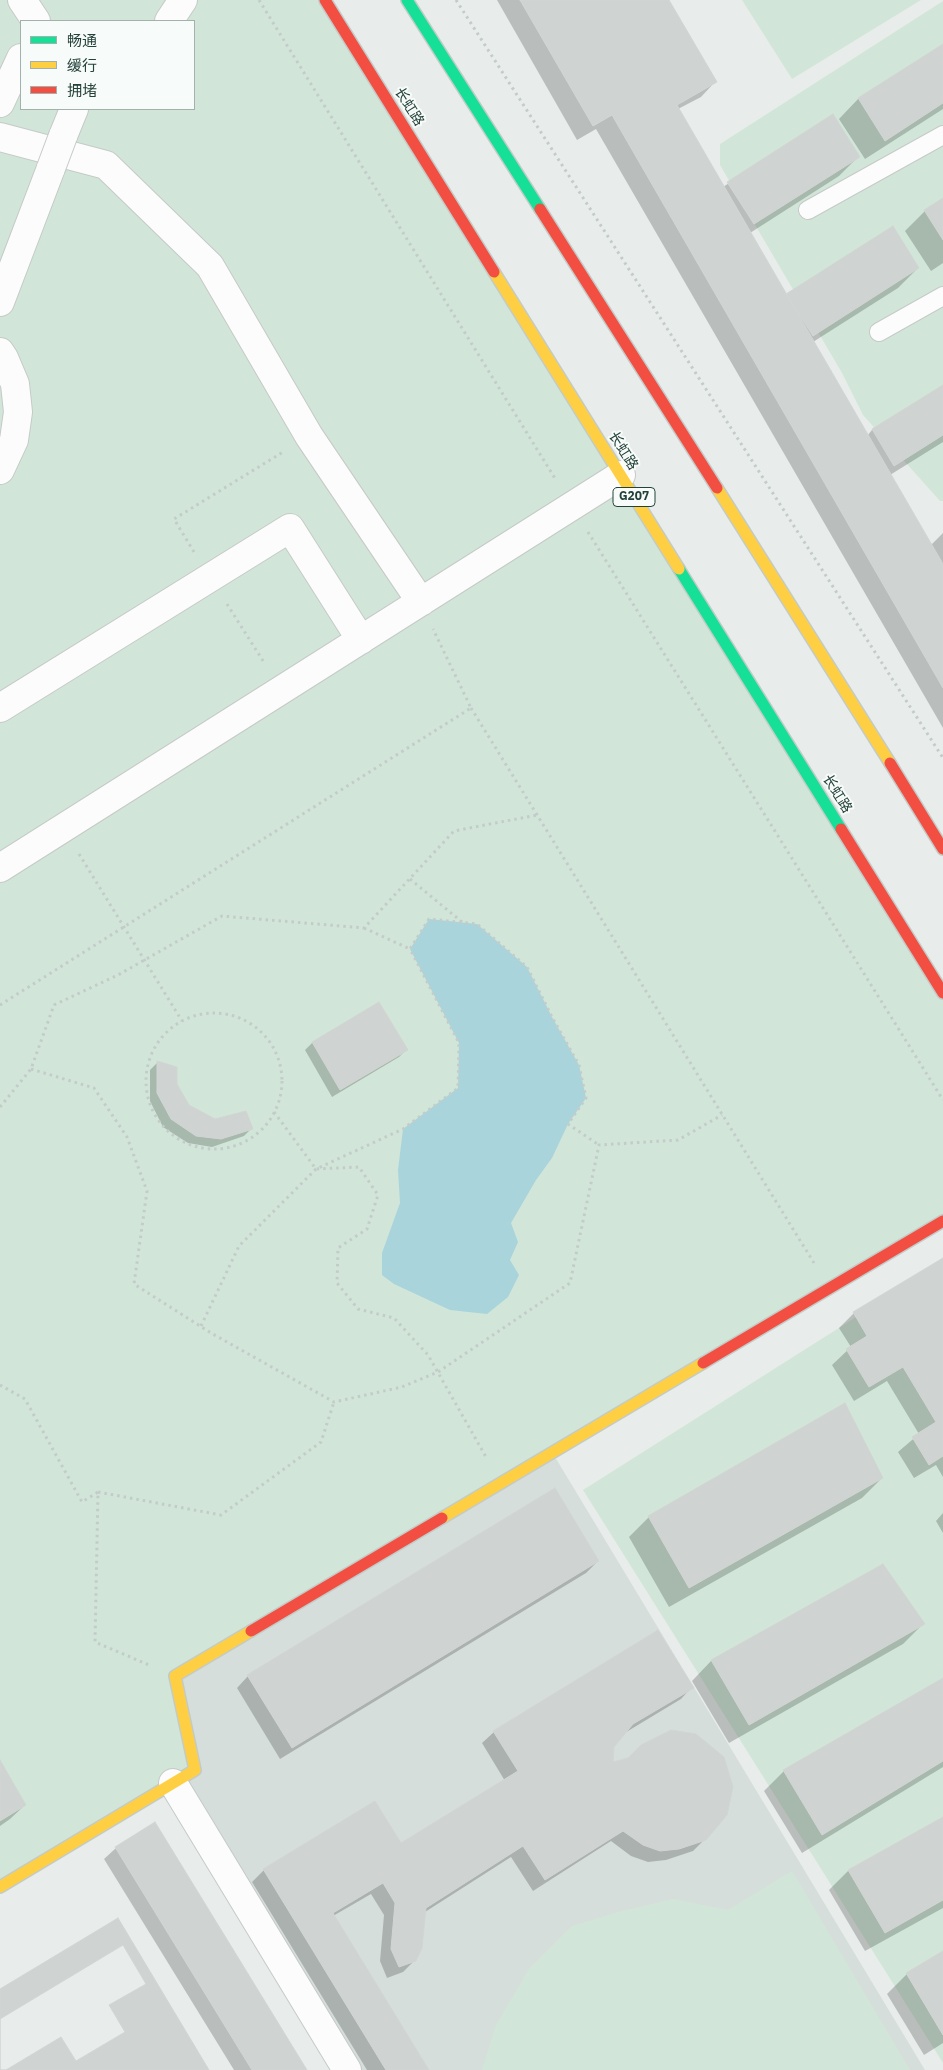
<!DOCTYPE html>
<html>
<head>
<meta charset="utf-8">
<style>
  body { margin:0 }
  #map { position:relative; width:943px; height:2070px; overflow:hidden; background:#e8edeb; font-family:"IBM Plex Sans","Noto Sans SC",sans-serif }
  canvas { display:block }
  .legend { position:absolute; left:20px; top:20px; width:175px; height:90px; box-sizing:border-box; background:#f7fbf9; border:1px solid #a3b1ad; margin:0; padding:6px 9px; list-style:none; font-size:15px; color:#24423a }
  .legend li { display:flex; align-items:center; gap:10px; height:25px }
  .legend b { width:25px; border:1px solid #a3b1ad }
</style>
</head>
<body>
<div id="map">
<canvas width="943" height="2070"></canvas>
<ul class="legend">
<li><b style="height:6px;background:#16e098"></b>畅通</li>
<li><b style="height:6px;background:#ffcf43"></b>缓行</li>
<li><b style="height:6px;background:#f24e42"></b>拥堵</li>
</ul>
</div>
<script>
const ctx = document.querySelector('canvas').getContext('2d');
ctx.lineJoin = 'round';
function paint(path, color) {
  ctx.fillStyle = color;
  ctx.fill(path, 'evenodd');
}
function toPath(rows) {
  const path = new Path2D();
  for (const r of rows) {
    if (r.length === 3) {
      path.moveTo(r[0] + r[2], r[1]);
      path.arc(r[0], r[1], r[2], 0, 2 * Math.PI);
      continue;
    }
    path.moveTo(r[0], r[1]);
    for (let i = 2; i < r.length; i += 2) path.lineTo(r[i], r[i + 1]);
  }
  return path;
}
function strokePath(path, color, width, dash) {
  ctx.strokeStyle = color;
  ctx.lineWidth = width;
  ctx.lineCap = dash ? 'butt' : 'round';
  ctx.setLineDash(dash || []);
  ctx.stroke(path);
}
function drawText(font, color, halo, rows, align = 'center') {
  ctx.font = font + ' "IBM Plex Sans","Noto Sans SC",sans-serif';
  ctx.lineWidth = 4;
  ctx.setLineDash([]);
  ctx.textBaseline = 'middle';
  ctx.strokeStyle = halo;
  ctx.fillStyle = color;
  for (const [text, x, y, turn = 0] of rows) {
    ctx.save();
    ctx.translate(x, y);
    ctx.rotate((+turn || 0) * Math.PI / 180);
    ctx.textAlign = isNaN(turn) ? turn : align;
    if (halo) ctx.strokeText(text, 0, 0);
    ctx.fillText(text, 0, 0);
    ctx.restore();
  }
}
const built = toPath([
  [552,1452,925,2070,347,2070,173,1783,175,1676]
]);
const green = toPath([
  [0,0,325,0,943,993,943,1221,175,1676,195,1770,0,1884],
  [21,21,194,21,194,109,21,109],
  [742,0,921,0,792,79],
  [943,1,943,501,940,501,863,415,842,373,720,165,720,144],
  [943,1262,943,2063,583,1490],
  [792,1871,910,2070,482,2070,496,2025,529,1969,572,1926,622,1911,673,1899,728,1910]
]);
const water = toPath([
  [429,919,477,924,527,967,552,1017,579,1065,586,1098,568,1124,552,1158,536,1180,511,1223,518,1242,510,1260,519,1275,508,1297,487,1314,450,1310,394,1284,382,1275,382,1253,400,1203,398,1170,403,1129,458,1088,459,1043,410,949]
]);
const shadow = toPath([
  [497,0,668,0,715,82,701,97,678,109,723,187,832,116,858,157,839,176,750,233,786,295,918,268,898,288,813,342,867,436,872,430,943,386,943,442,890,475,931,545,943,533,943,728,596,129,577,140],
  [943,45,943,109,865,159,839,119,858,99],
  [943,200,943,263,931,271,905,231,925,211],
  [312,1043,406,1050,399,1057,332,1097,305,1050],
  [158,1062,175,1084,188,1106,215,1121,252,1128,244,1136,212,1147,188,1143,163,1127,150,1101,150,1070],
  [943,1259,943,1477,936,1465,914,1478,898,1452,919,1434,887,1381,854,1401,832,1365,851,1347,839,1328,854,1313],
  [882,1478,862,1498,669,1607,629,1537,649,1517],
  [943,1513,943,1533,936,1521],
  [598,1561,586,1573,280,1759,237,1688,248,1676],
  [883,1566,923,1624,903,1644,729,1743,692,1681,711,1661],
  [943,1680,943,1767,802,1853,764,1791,784,1771],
  [692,1687,681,1699,623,1734,612,1747,611,1764,705,1839,693,1851,666,1860,648,1862,631,1856,611,1841,533,1891,511,1857,425,1912,415,1960,403,1972,387,1978,380,1961,384,1915,371,1894,333,1916,427,2070,367,2070,252,1882,264,1870,401,1844,505,1781,482,1743,494,1732],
  [0,1762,25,1805,10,1819,0,1826],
  [943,1819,943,1908,865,1951,829,1890,848,1871],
  [116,1848,306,2070,234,2070,104,1859],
  [943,1953,943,2043,924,2055,887,1994,907,1974]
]);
const building = toPath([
  [520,0,669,0,717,82,677,105,943,564,943,688,612,115,593,126,520,0],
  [943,44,943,103,885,141,858,98,943,44],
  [833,114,860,157,754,224,727,182,833,114],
  [943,198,943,240,924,210,943,198],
  [893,226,919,268,813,336,786,294,893,226],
  [943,385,943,435,894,466,872,429,943,385],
  [379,1002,408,1050,340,1090,312,1042,379,1002],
  [157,1061,177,1067,177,1084,189,1105,215,1119,246,1111,253,1129,221,1139,196,1136,171,1119,157,1093,157,1061],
  [943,1258,943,1456,929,1465,912,1437,936,1422,903,1367,869,1387,846,1349,867,1336,853,1312,943,1258],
  [845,1403,883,1478,689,1588,648,1516,845,1403],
  [555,1488,599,1561,292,1748,247,1675,555,1488],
  [883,1564,925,1624,749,1725,711,1660,883,1564],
  [658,1630,694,1688,633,1724,614,1747,613,1762,628,1758,641,1745,671,1730,696,1734,724,1757,733,1787,727,1815,706,1840,679,1849,660,1851,643,1845,623,1831,545,1880,523,1846,426,1908,422,1948,416,1961,399,1967,391,1949,395,1903,383,1883,333,1913,429,2070,386,2070,263,1869,375,1801,401,1843,518,1771,493,1731,658,1630],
  [943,1678,943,1761,822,1835,783,1770,943,1678],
  [0,1760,26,1805,0,1821,0,1760],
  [943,1817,943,1900,885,1933,848,1870,943,1817],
  [155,1822,307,2070,252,2070,115,1847,155,1822],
  [118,1918,209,2070,0,2070,0,1989,118,1918],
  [123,1945,146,1984,109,2005,125,2032,76,2061,61,2037,6,2070,0,2070,0,2019,123,1945],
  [943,1951,943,2035,906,1973,943,1951]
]);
const path = toPath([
  [259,0,556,480],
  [456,0,943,758],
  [588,532,943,1100],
  [194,552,174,519,283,452],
  [227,604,265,664],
  [471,708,814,1263],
  [79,854,182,1021],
  [410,879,462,922],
  [364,928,410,949],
  [0,1005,471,708,433,629],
  [214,1081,68],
  [31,1069,94,1088,127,1137,147,1191,134,1284,211,1333,334,1402,402,1387,438,1372,570,1283,599,1145,678,1140,722,1115],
  [0,1107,31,1069,54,1005,118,975,222,916,364,928,454,831,537,815],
  [274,1112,316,1169,359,1167,378,1195,367,1229,338,1248,337,1283,358,1309,394,1318,428,1355,486,1457],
  [201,1326,239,1246,316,1169,403,1129,458,1088,459,1043,410,949,429,919,477,924,527,967,552,1017,579,1065,586,1098,568,1124,599,1145],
  [0,1385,25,1399,82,1502,98,1492,95,1642,149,1665],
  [98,1492,221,1515,321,1442,334,1402]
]);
const lane = toPath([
  [808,210,943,135],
  [879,332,943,296]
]);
const street = toPath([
  [22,0,36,21],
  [169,21,183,0],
  [0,103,21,58],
  [63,136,74,109],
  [0,137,106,165,210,266,309,436,421,602],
  [0,302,51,168],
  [0,352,4,358,15,384,18,412,14,440,0,470],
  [0,708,290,528,361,640],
  [0,868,621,475],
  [173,1783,347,2070]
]);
const fast = toPath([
  [407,0,540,209],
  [679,569,841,829]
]);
const slow = toPath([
  [494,272,679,569],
  [717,488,890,763],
  [442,1518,703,1363],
  [0,1887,195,1770,175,1676,251,1631]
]);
const jam = toPath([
  [325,0,494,272],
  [540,209,717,488],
  [890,763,943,849],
  [841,829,943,993],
  [703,1363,943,1221],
  [251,1631,442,1518]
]);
const streetBridge = toPath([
  [51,168,63,136]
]);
const shields = [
  [634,497,42]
];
const shieldNames = [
  ["G207",634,497]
];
const streetNames = [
  ["长虹路",409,107,58],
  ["长虹路",623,451,58],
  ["长虹路",837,794,58]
];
paint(built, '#d6dedb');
paint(green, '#d1e6d8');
paint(water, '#a9d4db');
paint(shadow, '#0003');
paint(building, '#cfd4d2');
strokePath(building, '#d1d6d4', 1);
strokePath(lane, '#c5cac8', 20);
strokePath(street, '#c5cac8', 30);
strokePath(fast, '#c3cbc8', 14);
strokePath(slow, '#c3cbc8', 14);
strokePath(jam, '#c3cbc8', 14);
strokePath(path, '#c3ccca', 3, [2.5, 4]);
strokePath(lane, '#fcfcfc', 18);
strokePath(street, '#fcfcfc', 28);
strokePath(fast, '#16e098', 11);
strokePath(slow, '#ffcf43', 11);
strokePath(jam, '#f24e42', 11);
strokePath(streetBridge, '#c5cac8', 30, []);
strokePath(streetBridge, '#fcfcfc', 28);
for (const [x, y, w] of shields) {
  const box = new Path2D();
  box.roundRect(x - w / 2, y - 9.5, w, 19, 4);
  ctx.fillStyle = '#f7fbf9';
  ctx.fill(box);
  strokePath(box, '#24423a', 1);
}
drawText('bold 12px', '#24423a', null, shieldNames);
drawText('14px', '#24423a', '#f7fbf9', streetNames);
</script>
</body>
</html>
